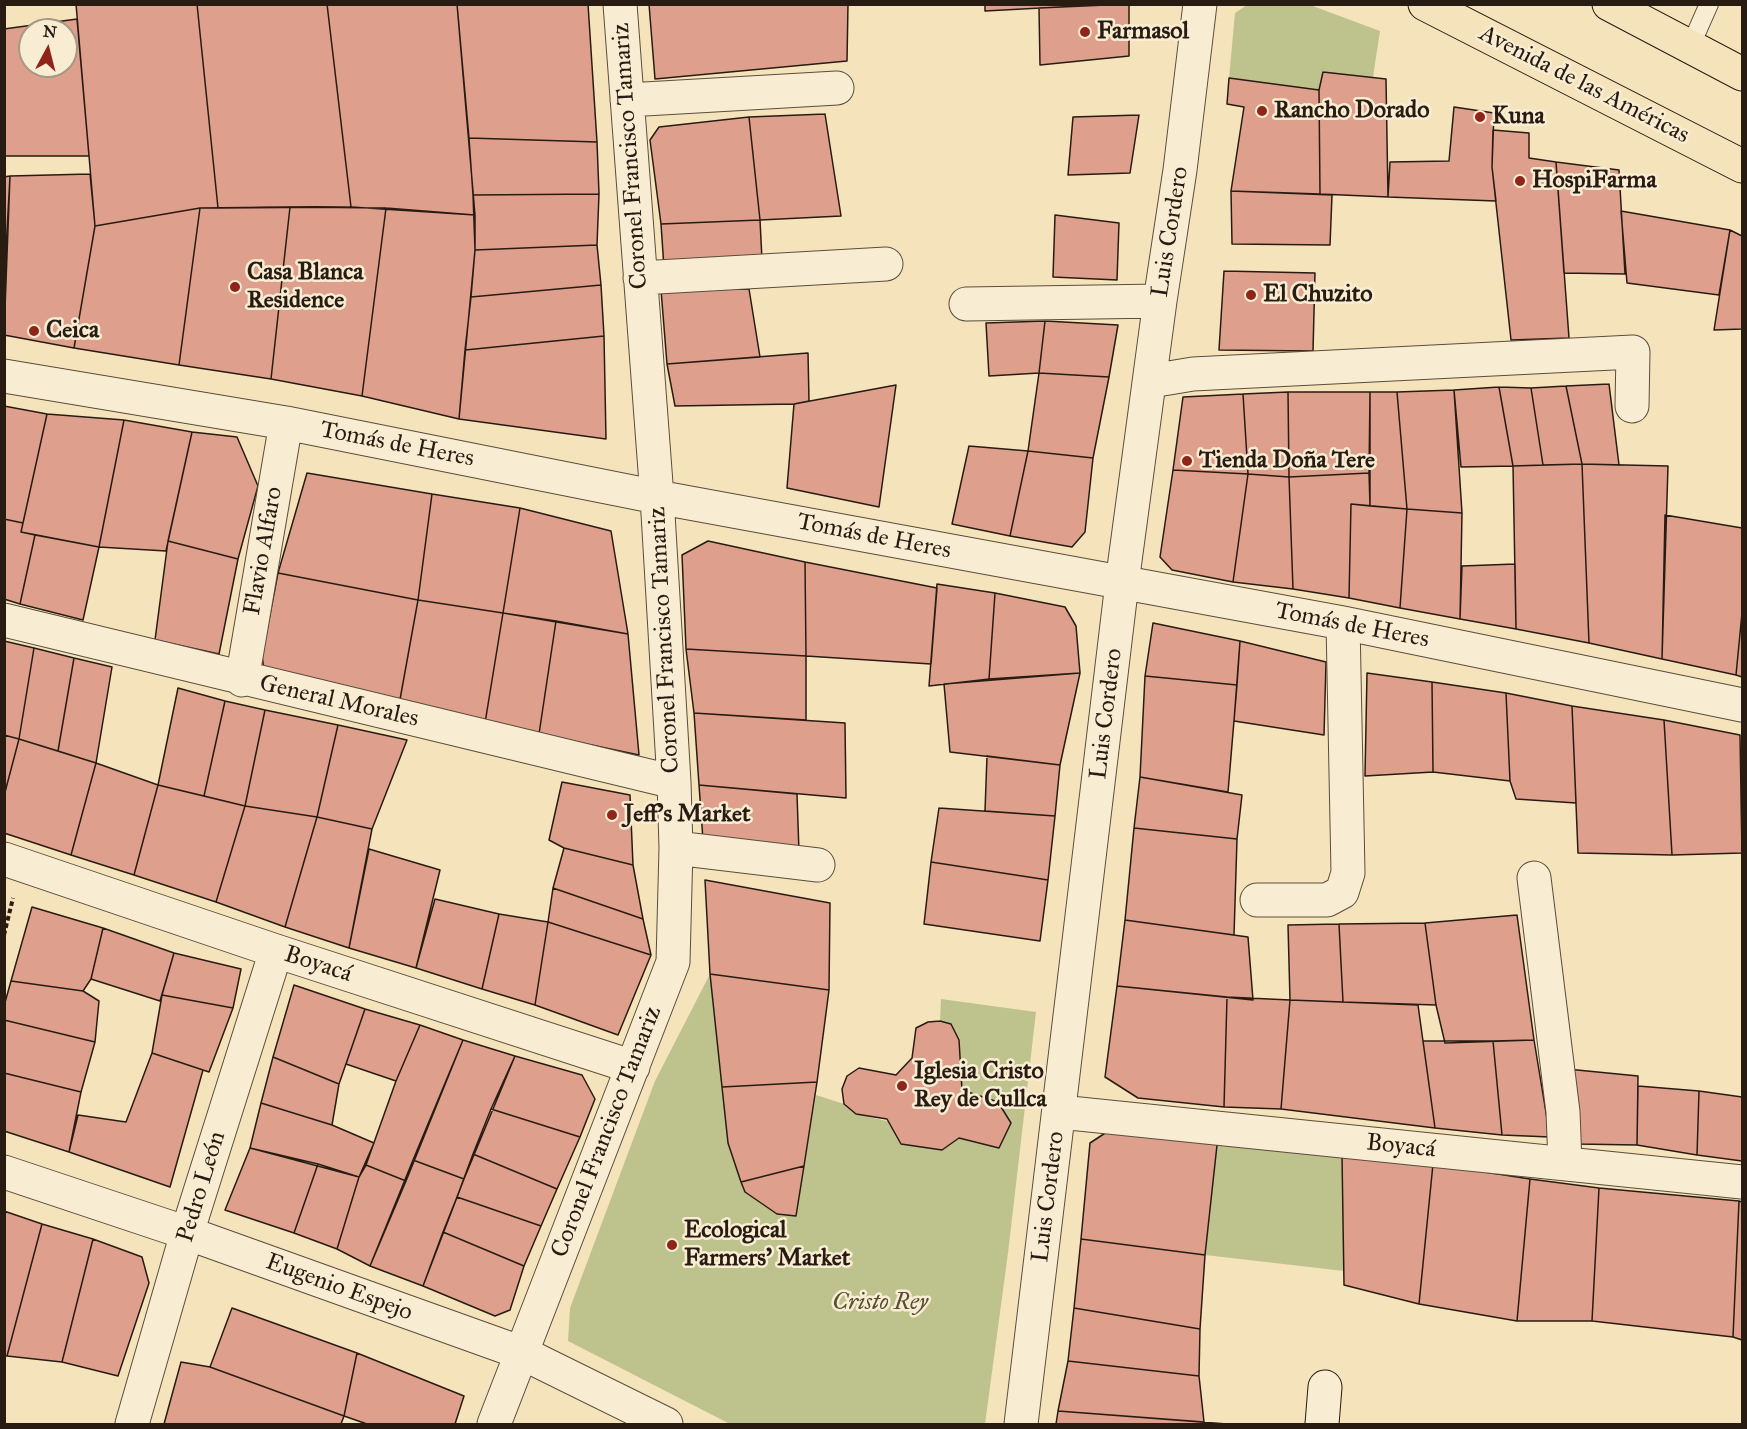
<!DOCTYPE html>
<html>
<head>
<meta charset="utf-8">
<style>
  body { margin:0 }
  #map { position:relative; width:1747px; height:1429px; overflow:hidden; background:#f5e3bb; font-family:"IM FELL Great Primer",serif }
  canvas { display:block }
  .frame { position:absolute; inset:0; border:6px solid #281b11; pointer-events:none }
  .north { position:absolute; left:18px; top:18px; width:60px; height:60px; box-sizing:border-box; background:#f8edd3; border:2px solid #a59985; border-radius:50%; rotate:7deg; font-size:16px; font-weight:700; line-height:24px; text-align:center; color:#281b11 }
  .north::after { content:''; display:block; margin:auto; width:21px; height:27px; background:#8f2418; clip-path:polygon(50% 0,100% 100%,50% 72%,0 100%) }
</style>
</head>
<body>
<div id="map">
<canvas width="1747" height="1429"></canvas>
<div class="frame"></div>
<div class="north">N</div>
</div>
<script>
const ctx = document.querySelector('canvas').getContext('2d');
ctx.lineJoin = 'round';
function paint(path, color) {
  ctx.fillStyle = color;
  ctx.fill(path, 'evenodd');
}
function toPath(rows) {
  const path = new Path2D();
  for (const r of rows) {
    path.moveTo(r[0], r[1]);
    for (let i = 2; i < r.length; i += 2) path.lineTo(r[i], r[i + 1]);
  }
  return path;
}
function strokePath(path, color, width, dash) {
  ctx.strokeStyle = color;
  ctx.lineWidth = width;
  ctx.lineCap = dash ? 'butt' : 'round';
  ctx.setLineDash(dash || []);
  ctx.stroke(path);
}
function drawText(font, color, halo, rows, align = 'center') {
  ctx.font = font + ' "IM FELL Great Primer",serif';
  ctx.lineWidth = 5;
  ctx.setLineDash([]);
  ctx.textBaseline = 'middle';
  ctx.strokeStyle = halo;
  ctx.fillStyle = color;
  for (const [text, x, y, turn = 0] of rows) {
    ctx.save();
    ctx.translate(x, y);
    ctx.rotate((+turn || 0) * Math.PI / 180);
    ctx.textAlign = isNaN(turn) ? turn : align;
    if (halo) ctx.strokeText(text, 0, 0);
    ctx.fillText(text, 0, 0);
    ctx.restore();
  }
}
const green = toPath([
  [1247,5,1310,5,1380,31,1373,77,1323,72,1319,90,1229,78,1235,13],
  [710,974,728,1143,745,1192,777,1214,796,1216,816,1095,844,1104,856,1114,999,1147,1011,1123,998,1102,962,1090,959,1040,951,1024,940,1021,941,999,1036,1012,1008,1253,985,1424,730,1424,568,1341,570,1308,655,1081],
  [1218,1136,1342,1156,1344,1271,1205,1255]
]);
const building = toPath([
  [76,4,197,4,218,208,200,208,95,226,76,4],
  [197,4,327,4,351,207,218,208,197,4],
  [327,4,457,4,475,215,351,207,327,4],
  [457,4,588,4,597,142,469,138,457,4],
  [649,4,848,4,847,61,655,79,649,4],
  [985,4,1078,4,1078,6,985,11,985,4],
  [1129,4,1129,56,1040,65,1039,8,1129,4],
  [77,19,89,156,4,156,4,29,77,19],
  [30,30,66,30,66,66,30,66,30,30],
  [1323,72,1386,79,1388,197,1320,194,1319,90,1323,72],
  [1229,78,1319,90,1320,194,1231,191,1244,107,1227,104,1229,78],
  [1454,107,1494,113,1492,167,1496,201,1388,197,1390,162,1449,161,1454,107],
  [825,114,841,216,760,220,749,117,825,114],
  [1139,115,1130,173,1068,175,1073,117,1139,115],
  [749,117,760,220,661,224,650,140,659,127,749,117],
  [1493,130,1529,133,1529,158,1556,162,1569,338,1511,340,1492,167,1493,130],
  [469,138,597,142,599,194,473,195,469,138],
  [1556,162,1619,170,1625,274,1564,273,1556,162],
  [90,174,95,226,74,348,4,335,10,176,90,174],
  [10,176,4,286,4,177,10,176],
  [1231,191,1332,195,1330,245,1232,244,1231,191],
  [599,194,597,245,475,250,473,195,599,194],
  [290,207,271,379,179,365,200,208,290,207],
  [290,207,386,208,362,396,271,379,290,207],
  [200,208,179,365,74,348,95,226,200,208],
  [386,208,475,215,475,250,459,419,362,396,386,208],
  [1621,211,1730,230,1719,295,1627,283,1621,211],
  [1055,215,1119,223,1117,280,1053,277,1055,215],
  [760,220,762,260,664,268,661,224,760,220],
  [1730,230,1742,236,1742,329,1714,330,1730,230],
  [597,245,601,285,471,297,475,250,597,245],
  [1224,271,1315,273,1313,351,1219,350,1224,271],
  [601,285,604,336,465,350,471,297,601,285],
  [749,289,760,357,667,364,661,290,749,289],
  [1045,321,1118,325,1109,377,1039,373,1045,321],
  [1045,321,1039,373,989,376,986,323,1045,321],
  [604,336,606,439,459,419,465,350,604,336],
  [808,353,809,401,794,404,675,406,667,364,808,353],
  [1039,373,1109,377,1093,458,1028,451,1039,373],
  [1609,384,1619,465,1582,464,1566,386,1609,384],
  [896,385,879,507,787,488,794,404,896,385],
  [1566,386,1582,464,1543,465,1531,388,1566,386],
  [1499,387,1531,388,1543,465,1513,466,1499,387],
  [1499,387,1513,466,1461,467,1454,390,1499,387],
  [1454,390,1462,513,1407,509,1397,392,1454,390],
  [1288,392,1289,477,1248,474,1243,394,1288,392],
  [1288,392,1370,392,1369,473,1289,477,1288,392],
  [1370,392,1397,392,1407,509,1370,506,1370,392],
  [1243,394,1248,474,1173,470,1183,397,1243,394],
  [4,406,47,414,23,523,4,519,4,406],
  [47,414,124,420,99,547,21,532,47,414],
  [124,420,192,432,166,551,99,547,124,420],
  [192,432,237,437,258,486,238,559,168,541,192,432],
  [969,446,1028,451,1010,536,952,524,969,446],
  [1028,451,1093,458,1085,532,1072,547,1010,536,1028,451],
  [1582,464,1589,643,1516,629,1513,466,1582,464],
  [1582,464,1668,466,1662,659,1589,643,1582,464],
  [1173,470,1248,474,1233,582,1172,570,1160,557,1173,470],
  [307,473,432,494,418,600,278,573,307,473],
  [1369,473,1370,506,1351,504,1349,598,1293,589,1289,477,1369,473],
  [1248,474,1289,477,1293,589,1233,582,1248,474],
  [432,494,520,508,503,613,418,600,432,494],
  [1351,504,1407,509,1400,608,1349,598,1351,504],
  [520,508,611,531,628,634,503,613,520,508],
  [1407,509,1462,513,1460,619,1400,608,1407,509],
  [1665,515,1742,528,1742,613,1736,675,1662,659,1665,515],
  [4,519,23,523,21,532,35,535,20,604,4,599,4,519],
  [35,535,99,547,83,620,20,604,35,535],
  [168,541,238,559,219,654,155,640,168,541],
  [708,541,805,562,806,656,686,649,682,555,708,541],
  [805,562,937,588,931,664,806,656,805,562],
  [1515,564,1516,629,1460,619,1462,566,1515,564],
  [278,573,418,600,399,705,264,669,262,656,278,573],
  [937,584,995,593,989,679,929,686,937,584],
  [995,593,1065,607,1076,626,1080,673,989,679,995,593],
  [418,600,503,613,485,723,399,705,418,600],
  [503,613,556,621,539,734,485,723,503,613],
  [1742,613,1742,677,1736,675,1742,613],
  [556,621,628,634,639,755,539,734,556,621],
  [1153,623,1240,641,1237,685,1145,676,1153,623],
  [4,641,34,648,19,739,4,735,4,641],
  [1240,641,1326,662,1324,735,1234,721,1240,641],
  [34,648,74,658,58,751,19,739,34,648],
  [686,649,806,656,806,720,694,713,686,649],
  [74,658,112,667,96,763,58,751,74,658],
  [1080,673,1060,765,950,752,944,684,1080,673],
  [1367,673,1432,682,1433,772,1365,776,1367,673],
  [1145,676,1237,685,1228,792,1140,777,1145,676],
  [1432,682,1506,693,1510,781,1433,772,1432,682],
  [178,688,225,701,204,796,158,785,178,688],
  [1506,693,1572,706,1576,803,1516,799,1510,781,1506,693],
  [225,701,265,710,245,806,204,796,225,701],
  [1572,706,1664,720,1672,855,1578,853,1572,706],
  [265,710,338,725,317,817,245,806,265,710],
  [694,713,845,723,846,798,699,785,694,713],
  [1664,720,1740,735,1742,853,1672,855,1664,720],
  [338,725,407,740,372,829,317,817,338,725],
  [4,735,19,739,4,796,4,735],
  [19,739,96,763,71,855,4,833,4,796,19,739],
  [987,756,1060,765,1055,816,985,811,987,756],
  [96,763,158,785,134,875,71,855,96,763],
  [1140,777,1242,795,1237,839,1134,828,1140,777],
  [562,782,630,795,633,865,564,848,549,840,562,782],
  [158,785,245,806,216,902,134,875,158,785],
  [699,785,797,794,799,852,703,840,699,785],
  [245,806,317,817,285,927,216,902,245,806],
  [939,808,1055,816,1048,880,931,862,939,808],
  [317,817,372,829,349,948,285,927,317,817],
  [1134,828,1237,839,1234,935,1125,920,1134,828],
  [564,848,633,865,643,919,553,888,564,848],
  [369,849,440,870,416,968,349,948,369,849],
  [931,862,1048,880,1040,941,924,924,931,862],
  [705,880,830,903,829,990,710,974,705,880],
  [553,888,643,919,651,955,548,922,553,888],
  [435,899,499,914,482,989,416,968,435,899],
  [32,907,103,928,91,979,83,991,11,981,32,907],
  [499,914,548,922,535,1005,482,989,499,914],
  [1517,915,1534,1040,1445,1043,1436,1005,1425,923,1517,915],
  [1125,920,1248,937,1253,1000,1117,986,1125,920],
  [548,922,651,955,618,1035,535,1005,548,922],
  [1425,923,1436,1005,1343,1002,1339,924,1425,923],
  [1339,924,1343,1002,1290,1000,1288,925,1339,924],
  [103,928,174,953,160,1001,91,979,103,928],
  [174,953,241,969,233,1008,162,995,174,953],
  [710,974,829,990,817,1082,722,1087,710,974],
  [11,981,83,991,99,1001,95,1042,4,1020,4,1006,11,981],
  [294,985,365,1009,339,1084,273,1057,294,985],
  [1117,986,1227,997,1224,1107,1138,1098,1105,1077,1117,986],
  [162,995,233,1008,209,1072,152,1053,162,995],
  [1227,997,1290,1000,1281,1109,1224,1107,1227,997],
  [1290,1000,1418,1005,1435,1128,1281,1109,1290,1000],
  [365,1009,420,1025,396,1081,346,1064,365,1009],
  [4,1020,95,1042,81,1092,4,1073,4,1020],
  [940,1021,951,1024,959,1040,962,1090,998,1102,1011,1123,999,1148,959,1138,942,1150,901,1144,887,1119,856,1114,844,1104,842,1089,847,1076,859,1068,896,1075,912,1058,916,1028,928,1022,940,1021],
  [420,1025,463,1040,406,1181,366,1165,396,1081,420,1025],
  [463,1040,515,1056,464,1179,413,1160,463,1040],
  [1534,1040,1550,1137,1502,1135,1493,1041,1534,1040],
  [1423,1041,1493,1041,1502,1135,1435,1128,1423,1041],
  [152,1053,203,1070,170,1187,69,1152,78,1115,126,1122,152,1053],
  [515,1056,582,1075,595,1099,580,1137,491,1109,515,1056],
  [273,1057,339,1084,332,1125,261,1103,273,1057],
  [1567,1069,1638,1076,1637,1145,1577,1144,1567,1069],
  [4,1073,81,1092,69,1152,4,1131,4,1073],
  [817,1082,804,1166,741,1182,728,1143,722,1087,817,1082],
  [1638,1086,1699,1091,1697,1155,1637,1145,1638,1086],
  [1699,1091,1742,1097,1742,1161,1697,1155,1699,1091],
  [261,1103,332,1125,374,1143,359,1177,250,1148,261,1103],
  [491,1109,580,1137,557,1189,473,1154,491,1109],
  [1119,1124,1218,1136,1205,1255,1081,1239,1090,1143,1119,1124],
  [250,1148,318,1164,294,1233,225,1210,250,1148],
  [473,1154,557,1189,541,1226,457,1197,473,1154],
  [1342,1156,1433,1164,1419,1304,1344,1285,1342,1156],
  [413,1160,464,1179,423,1286,370,1266,413,1160],
  [318,1164,359,1177,337,1249,294,1233,318,1164],
  [1433,1164,1530,1179,1517,1321,1419,1304,1433,1164],
  [366,1165,406,1181,370,1266,337,1249,359,1177,366,1165],
  [804,1166,796,1216,777,1214,745,1192,741,1182,804,1166],
  [1530,1179,1599,1188,1592,1321,1517,1321,1530,1179],
  [1599,1188,1739,1201,1733,1337,1592,1321,1599,1188],
  [457,1197,541,1226,524,1266,443,1232,457,1197],
  [1739,1201,1742,1202,1742,1340,1733,1337,1739,1201],
  [4,1211,42,1224,7,1356,4,1356,4,1211],
  [42,1224,93,1239,62,1362,7,1356,42,1224],
  [443,1232,524,1266,510,1310,495,1316,423,1286,443,1232],
  [93,1239,142,1257,149,1283,118,1376,62,1362,93,1239],
  [1081,1239,1205,1255,1200,1329,1074,1308,1081,1239],
  [232,1308,357,1353,344,1416,210,1367,232,1308],
  [1074,1308,1200,1329,1199,1376,1068,1361,1074,1308],
  [357,1353,464,1396,455,1424,367,1424,344,1416,357,1353],
  [1068,1361,1199,1376,1204,1422,1058,1411,1068,1361],
  [181,1362,210,1367,344,1416,341,1424,164,1424,181,1362],
  [1058,1411,1227,1424,1056,1424,1058,1411]
]);
const path = toPath([
  [4,935,13,898]
]);
const lane = toPath([
  [1690,47,1709,4]
]);
const street = toPath([
  [627,100,837,88],
  [640,278,886,264],
  [966,304,1160,301],
  [4,376,286,423,657,497,1343,623,1742,705],
  [1151,381,1193,374,1633,352,1632,406],
  [4,620,674,782],
  [242,680,286,423],
  [676,848,818,865],
  [4,859,276,951,633,1067],
  [1534,878,1563,1112,1565,1163],
  [1257,900,1327,900,1342,892,1348,873,1343,623],
  [1060,1112,1742,1182],
  [4,1172,187,1233,522,1353,666,1424],
  [132,1424,187,1233,276,951],
  [494,1424,673,962,676,848,674,782,657,497,620,4],
  [1021,1424,1122,583,1160,301,1180,170,1200,4]
]);
const secondary = toPath([
  [1322,1424,1325,1387]
]);
const primary = toPath([
  [1425,4,1742,166],
  [1609,4,1742,74]
]);
const markers = [
  [1085,32,6,"#8f2418"],
  [1262,111,6,"#8f2418"],
  [1480,117,6,"#8f2418"],
  [1520,181,6,"#8f2418"],
  [235,287,6,"#8f2418"],
  [1251,295,6,"#8f2418"],
  [34,331,6,"#8f2418"],
  [1187,461,6,"#8f2418"],
  [612,815,6,"#8f2418"],
  [902,1086,6,"#8f2418"],
  [672,1245,6,"#8f2418"]
];
const poiNames = [
  ["Farmasol",1097,32],
  ["Rancho Dorado",1274,111],
  ["Kuna",1492,117],
  ["HospiFarma",1532,181],
  ["Casa Blanca",247,273],
  ["Residence",247,301],
  ["El Chuzito",1263,295],
  ["Ceica",46,331],
  ["Tienda Doña Tere",1199,461],
  ["Jeff's Market",624,815],
  ["Iglesia Cristo",914,1072],
  ["Rey de Cullca",914,1100],
  ["Ecological",684,1231],
  ["Farmers’ Market",684,1259]
];
const streetNames = [
  ["Avenida de las Américas",1584,85,27],
  ["Coronel Francisco Tamariz",631,156,-94],
  ["Luis Cordero",1171,232,-81],
  ["Tomás de Heres",397,445,11],
  ["Tomás de Heres",874,537,11],
  ["Flavio Alfaro",264,551,-80],
  ["Tomás de Heres",1352,626,11],
  ["Coronel Francisco Tamariz",665,640,-93],
  ["General Morales",339,702,13],
  ["Luis Cordero",1107,714,-83],
  ["Boyacá",318,965,18],
  ["Coronel Francisco Tamariz",607,1132,-69],
  ["Boyacá",1401,1147,6],
  ["Pedro León",202,1187,-73],
  ["Luis Cordero",1049,1197,-83],
  ["Eugenio Espejo",339,1288,20]
];
const parkNames = [
  ["Cristo Rey",880,1303]
];
paint(green, '#bec38e');
paint(building, '#dea08d');
strokePath(building, '#281b11', 1.5);
strokePath(lane, '#5b4d3c', 20);
strokePath(street, '#5b4d3c', 35);
strokePath(secondary, '#281b11', 35);
strokePath(primary, '#281b11', 35);
strokePath(path, '#281b11', 4, [4.5, 3]);
strokePath(lane, '#f8edd3', 18);
strokePath(street, '#f8edd3', 33);
strokePath(secondary, '#f8edd3', 33);
strokePath(primary, '#f5e3bb', 33);
for (const [x, y, r, color] of markers) {
  const dot = new Path2D();
  dot.arc(x, y, r, 0, 2 * Math.PI);
  ctx.fillStyle = color;
  ctx.fill(dot);
  strokePath(dot, '#f8edd3', 2);
}
drawText('bold 24px', '#281b11', '#f8edd3', poiNames, 'left');
drawText('24px', '#281b11', '#f8edd3', streetNames);
drawText('italic 24px', '#554d36', '#f8edd3', parkNames);
</script>
</body>
</html>
